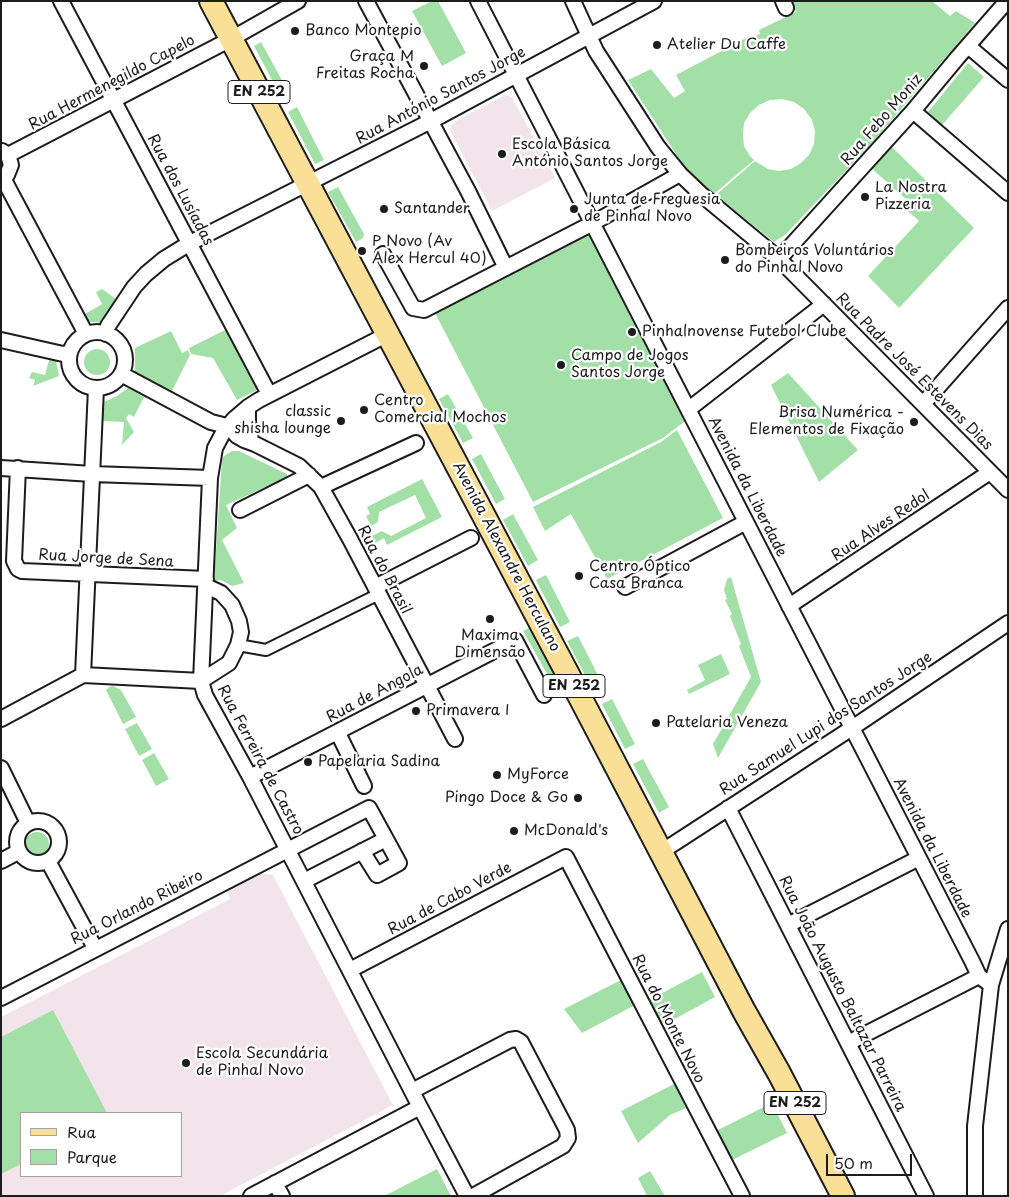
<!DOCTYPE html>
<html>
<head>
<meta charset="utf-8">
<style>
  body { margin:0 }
  #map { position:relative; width:1009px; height:1197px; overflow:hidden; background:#fff; font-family:"Playpen Sans",sans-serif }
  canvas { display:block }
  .frame { position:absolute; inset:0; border:2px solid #1c1c1c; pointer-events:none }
  .legend { position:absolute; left:20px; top:1112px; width:162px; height:65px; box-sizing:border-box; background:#fff; border:1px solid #a4a4a4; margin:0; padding:6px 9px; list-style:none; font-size:15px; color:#1c1c1c }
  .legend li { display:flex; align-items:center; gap:10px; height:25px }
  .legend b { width:25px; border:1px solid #a4a4a4 }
  .scale { position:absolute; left:826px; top:1154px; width:86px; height:22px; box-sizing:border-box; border:2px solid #1c1c1c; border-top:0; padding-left:6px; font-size:15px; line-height:18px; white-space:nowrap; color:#1c1c1c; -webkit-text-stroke:4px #fff; paint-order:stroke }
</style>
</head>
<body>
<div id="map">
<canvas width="1009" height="1197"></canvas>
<div class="frame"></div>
<ul class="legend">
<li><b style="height:6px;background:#fadf96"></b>Rua</li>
<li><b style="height:14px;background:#a3e0a7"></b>Parque</li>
</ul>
<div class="scale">50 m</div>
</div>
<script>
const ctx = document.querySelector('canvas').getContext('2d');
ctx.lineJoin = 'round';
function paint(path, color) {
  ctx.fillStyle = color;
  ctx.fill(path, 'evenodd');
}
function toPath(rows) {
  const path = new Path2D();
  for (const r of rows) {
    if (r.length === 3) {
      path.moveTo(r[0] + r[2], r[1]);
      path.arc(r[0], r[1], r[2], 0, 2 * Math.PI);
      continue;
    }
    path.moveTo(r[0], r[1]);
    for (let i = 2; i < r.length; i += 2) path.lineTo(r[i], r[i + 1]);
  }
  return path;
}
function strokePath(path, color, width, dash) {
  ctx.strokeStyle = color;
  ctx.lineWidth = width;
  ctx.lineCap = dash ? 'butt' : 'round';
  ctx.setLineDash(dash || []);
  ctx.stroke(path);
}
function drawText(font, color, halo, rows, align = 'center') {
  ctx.font = font + ' "Playpen Sans",sans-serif';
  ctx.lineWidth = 4.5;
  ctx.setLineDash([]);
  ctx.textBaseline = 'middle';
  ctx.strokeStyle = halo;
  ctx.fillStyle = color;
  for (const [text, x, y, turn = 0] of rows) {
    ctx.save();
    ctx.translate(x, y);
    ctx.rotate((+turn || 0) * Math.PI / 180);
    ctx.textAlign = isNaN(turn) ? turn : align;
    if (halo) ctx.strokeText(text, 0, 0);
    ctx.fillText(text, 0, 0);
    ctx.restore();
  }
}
const built = toPath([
  [505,95,512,97,555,178,492,211,450,130,452,123],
  [261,873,273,875,393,1105,220,1196,1,1196,1,1017,230,899,227,891],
  [21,1113,181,1113,181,1176,21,1176]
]);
const green = toPath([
  [432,1,438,1,466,53,442,66,412,11],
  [792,1,932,1,950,16,956,11,975,23,871,144,785,235,774,242,716,195,755,161,768,169,779,171,791,169,801,163,809,155,814,144,815,131,812,120,804,109,794,102,782,99,770,100,759,105,750,113,744,123,743,135,744,146,750,156,754,160,714,194,685,168,628,80,651,69,674,98,685,91,676,75,748,37,750,39,760,34,759,30,796,12],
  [261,42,289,93,281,97,254,46],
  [968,63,984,77,942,125,928,112],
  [297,107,324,160,315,164,288,112],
  [892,147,974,228,899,308,868,276,919,221,901,205,906,199,871,168],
  [338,187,364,234,363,238,356,242,328,192],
  [590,230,688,419,663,438,533,502,434,311],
  [102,289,116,299,102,322,88,322,85,314,102,304,96,292],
  [225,330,257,390,237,400,213,358,191,354,189,348],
  [171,331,182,353,188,350,190,355,172,391,135,373,135,348],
  [97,362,13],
  [49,360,56,361,59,376,33,386,35,380,29,378,32,372,45,375],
  [788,373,858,450,819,482,771,385],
  [128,388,144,397,134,417,129,414,126,418,134,432,122,445,124,422,102,421,104,402,117,396],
  [448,394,473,438,463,443,439,399],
  [677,430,723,518,607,579,571,514,545,531,533,507,661,442],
  [232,451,239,451,287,474,287,477,226,505,237,528,222,540,244,583,232,586,221,580,214,581,222,460,224,456],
  [481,454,505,499,496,504,472,459],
  [422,479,442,517,387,545,384,538,367,548,363,540,382,531,391,536,426,518,415,495,379,512,378,522,371,526,366,516,370,514,367,507],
  [513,514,538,560,528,566,503,520],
  [546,575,570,622,560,627,536,580],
  [731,577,761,682,718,758,713,744,751,677,739,646,741,644,730,616,732,614,725,600,727,599,724,590,727,579],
  [531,627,559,680,558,685,555,688,523,631],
  [578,636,602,683,592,688,567,641],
  [721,654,730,674,689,694,687,690,705,680,698,665],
  [113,686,121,690,136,717,123,724,106,690,109,687],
  [612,699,635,744,625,749,602,704],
  [137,723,152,749,139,756,125,729],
  [154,753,169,779,156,786,142,760],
  [643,759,669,807,659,813,633,764],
  [37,844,12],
  [702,972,715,997,662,1026,647,1001],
  [621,980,635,1005,582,1033,564,1009],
  [53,1010,107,1113,21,1113,21,1164,1,1174,1,1037],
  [674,1084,686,1108,670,1115,638,1143,621,1111],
  [772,1103,787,1133,732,1160,716,1131],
  [437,1169,451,1196,384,1196],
  [650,1171,665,1196,647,1196,638,1178]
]);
const pedestrian = toPath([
  [238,645,266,650,379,594]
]);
const minor = toPath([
  [61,1,269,394],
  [366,1,468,191,506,268],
  [478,1,972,961,979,976,991,985],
  [573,1,596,51,658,147,680,174,702,195,779,259,1008,490],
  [783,1,786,8],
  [968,46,1008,80],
  [913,111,1008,193],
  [8,155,231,39,298,1],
  [1,178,7,175,11,165,8,155,2,151],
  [3,178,86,334],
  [383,254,413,308,424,310,593,223,680,174],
  [779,259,913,111,958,57,1007,1],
  [97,360,28],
  [106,334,108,326,134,287,146,274,164,259,190,243,431,121,654,1],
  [388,334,259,400,248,407,234,419,224,431,215,448,210,478,201,681,205,695,250,777,420,1107,467,1196],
  [1,340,63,354,70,353],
  [121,374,211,422,235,428],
  [923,404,1008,308],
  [248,407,248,427,251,440],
  [689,409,824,304],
  [228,426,237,436,244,440,255,444,299,466,321,487,350,539,455,739],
  [1,468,92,474,210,478],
  [18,468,14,561,18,569,22,571,206,579],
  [321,487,416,443],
  [240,510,309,475],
  [375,587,471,538],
  [625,587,746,522],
  [789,606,990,472],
  [83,675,96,388],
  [201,681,229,663,238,645,241,632,239,621,232,605,221,593,206,586],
  [1,719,83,675,201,681],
  [338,733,364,786],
  [1,768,28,823],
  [250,777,515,640,544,695],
  [728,808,926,1196],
  [38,842,21],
  [362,851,377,875,399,863,386,839],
  [661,852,852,728,1008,623],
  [1,861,18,852],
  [48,861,95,948],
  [788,925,919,858],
  [350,970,566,857,742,1196],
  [1,998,369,808,386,839,304,881],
  [848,1043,979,976],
  [412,1091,510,1040,516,1039,521,1042,567,1130,568,1138,563,1146,473,1196],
  [275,1183,282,1196],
  [251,1196,420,1107],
  [975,1196,975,1126,991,985,1008,929]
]);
const primary = toPath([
  [211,1,581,699,744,1011,779,1073,843,1196]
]);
const markers = [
  [295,31,5,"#1c1c1c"],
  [657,45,5,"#1c1c1c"],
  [424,66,5,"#1c1c1c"],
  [502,154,5,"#1c1c1c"],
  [865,197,5,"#1c1c1c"],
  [384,209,5,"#1c1c1c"],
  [574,209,5,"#1c1c1c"],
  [362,251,5,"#1c1c1c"],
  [725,260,5,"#1c1c1c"],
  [632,332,5,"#1c1c1c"],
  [561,365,5,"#1c1c1c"],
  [364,410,5,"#1c1c1c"],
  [341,421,5,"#1c1c1c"],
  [914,422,5,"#1c1c1c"],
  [579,576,5,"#1c1c1c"],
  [490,619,5,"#1c1c1c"],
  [416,711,5,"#1c1c1c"],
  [656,723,5,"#1c1c1c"],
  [308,762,5,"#1c1c1c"],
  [497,775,5,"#1c1c1c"],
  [578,798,5,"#1c1c1c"],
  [514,831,5,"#1c1c1c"],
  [186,1063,5,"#1c1c1c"]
];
const shields = [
  [259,92,62],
  [574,686,62],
  [795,1103,62]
];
const shieldNames = [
  ["EN 252",259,92],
  ["EN 252",574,686],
  ["EN 252",795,1103]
];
const poiNames = [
  ["Banco Montepio",305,31],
  ["Atelier Du Caffe",667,45],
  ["Graça M",414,57,"right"],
  ["Freitas Rocha",414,74,"right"],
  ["Escola Básica",512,145],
  ["António Santos Jorge",512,162],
  ["La Nostra",875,188],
  ["Pizzeria",875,205],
  ["Junta de Freguesia",584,200],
  ["de Pinhal Novo",584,217],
  ["Santander",394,209],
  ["P Novo (Av",372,242],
  ["Alex Hercul 40)",372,259],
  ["Bombeiros Voluntários",735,251],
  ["do Pinhal Novo",735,268],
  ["Pinhalnovense Futebol Clube",642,332],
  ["Campo de Jogos",571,356],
  ["Santos Jorge",571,373],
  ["Centro",374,401],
  ["Comercial Mochos",374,418],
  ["classic",331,412,"right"],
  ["shisha lounge",331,429,"right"],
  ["Brisa Numérica -",904,413,"right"],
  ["Elementos de Fixação",904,430,"right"],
  ["Centro Óptico",589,567],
  ["Casa Branca",589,584],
  ["Maxima",490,636,"center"],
  ["Dimensão",490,653,"center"],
  ["Primavera I",426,711],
  ["Patelaria Veneza",666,723],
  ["Papelaria Sadina",318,762],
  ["MyForce",507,775],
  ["Pingo Doce & Go",568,798,"right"],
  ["McDonald's",524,831],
  ["Escola Secundária",196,1054],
  ["de Pinhal Novo",196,1071]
];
const streetNames = [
  ["Rua Hermenegildo Capelo",112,83,-28],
  ["Rua António Santos Jorge",441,96,-28],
  ["Rua Febo Moniz",882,120,-49],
  ["Rua dos Lusíadas",180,190,62],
  ["Rua Padre José Estevens Dias",914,372,45],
  ["Avenida da Liberdade",747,487,63],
  ["Rua Alves Redol",881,526,-34],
  ["Avenida Alexandre Herculano",506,557,62],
  ["Rua Jorge de Sena",106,559,3],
  ["Rua do Brasil",384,570,62],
  ["Rua de Angola",375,694,-28],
  ["Rua Samuel Lupi dos Santos Jorge",826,724,-33],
  ["Rua Ferreira de Castro",260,760,62],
  ["Avenida da Liberdade",932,848,63],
  ["Rua de Cabo Verde",450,899,-28],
  ["Rua Orlando Ribeiro",137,908,-27],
  ["Rua João Augusto Baltazar Parreira",842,994,63],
  ["Rua do Monte Novo",668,1019,63]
];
paint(built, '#f3e4ec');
paint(green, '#a3e0a7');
strokePath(pedestrian, '#1c1c1c', 14);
strokePath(minor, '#1c1c1c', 18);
strokePath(primary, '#1c1c1c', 26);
strokePath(pedestrian, '#fff', 10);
strokePath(minor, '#fff', 14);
strokePath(primary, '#fadf96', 22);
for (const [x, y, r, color] of markers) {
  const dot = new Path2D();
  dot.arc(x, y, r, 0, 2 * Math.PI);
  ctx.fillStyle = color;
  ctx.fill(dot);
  strokePath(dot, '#fff', 2);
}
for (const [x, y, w] of shields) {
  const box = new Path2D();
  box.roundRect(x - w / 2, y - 11.5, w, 23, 4);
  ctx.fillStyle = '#fff';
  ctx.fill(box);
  strokePath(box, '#1c1c1c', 1);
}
drawText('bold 14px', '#1c1c1c', null, shieldNames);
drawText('15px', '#1c1c1c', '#fff', poiNames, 'left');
drawText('15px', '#1c1c1c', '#fff', streetNames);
</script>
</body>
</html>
